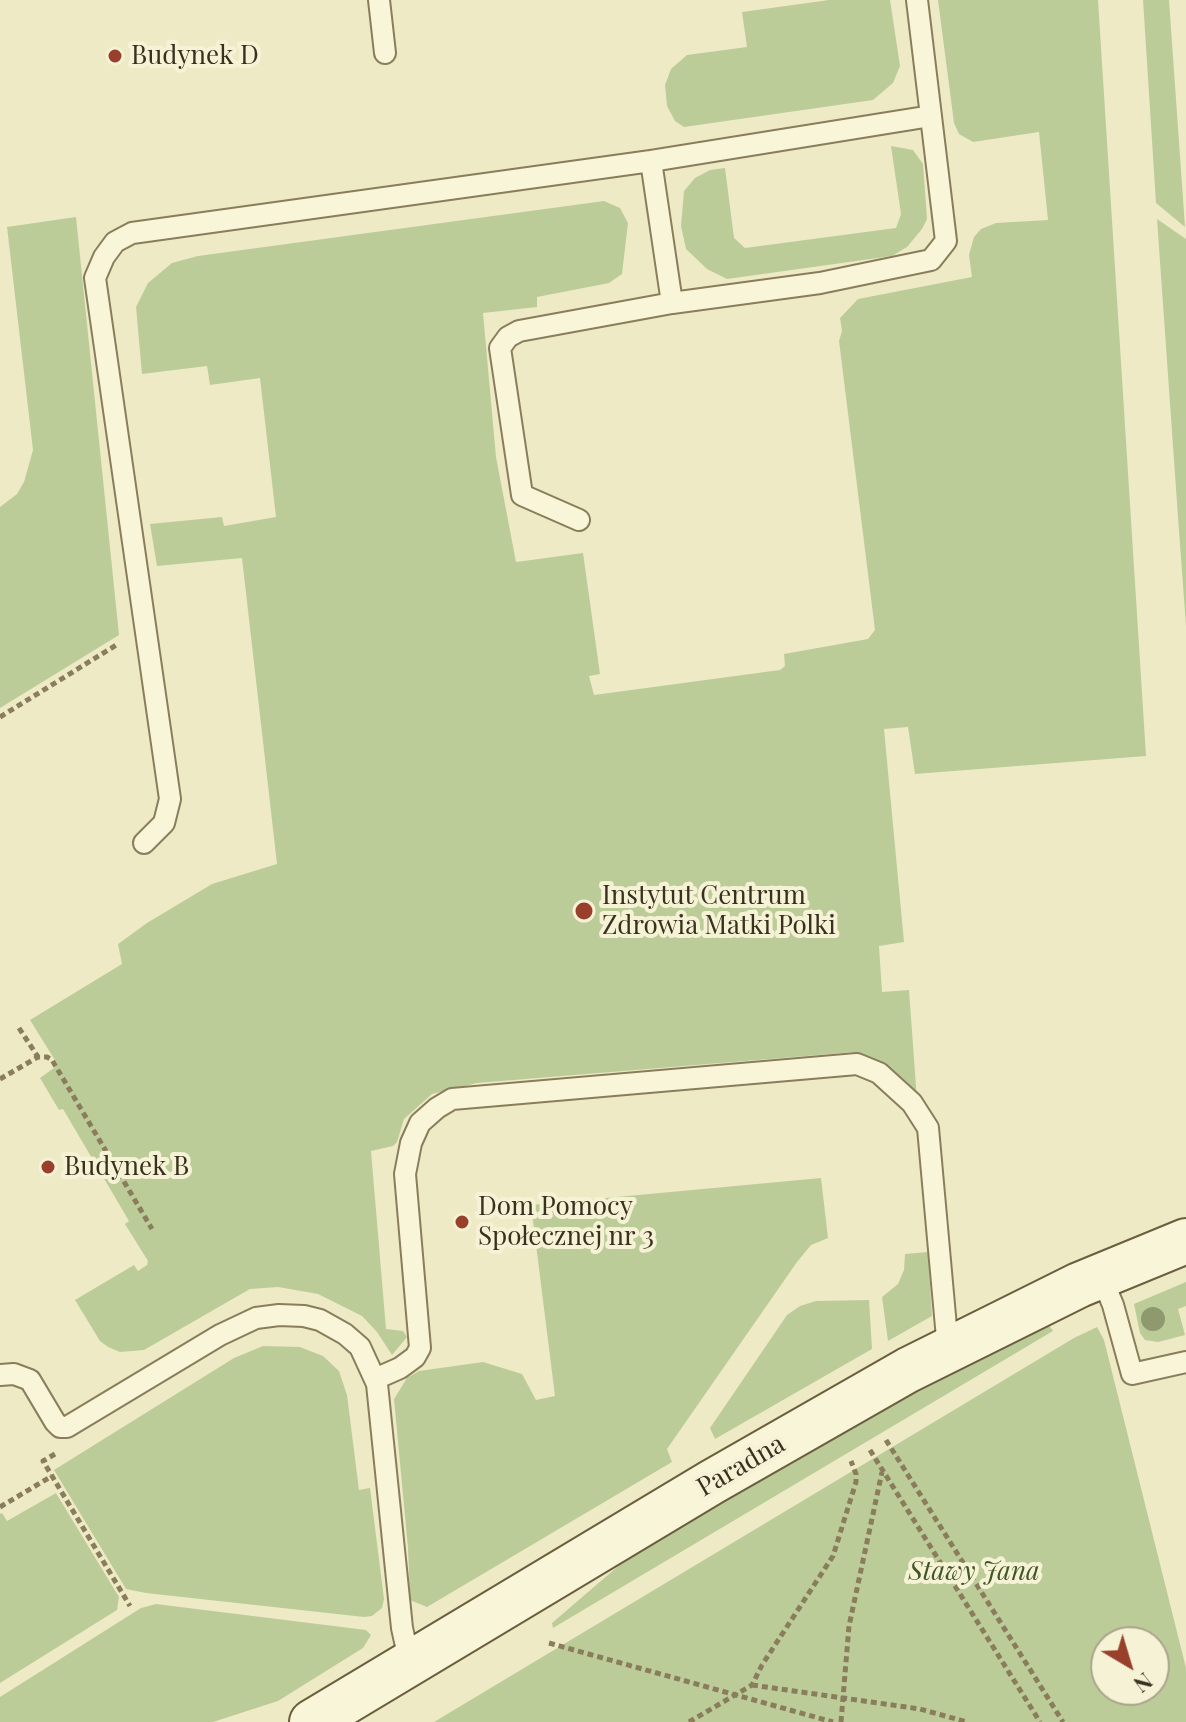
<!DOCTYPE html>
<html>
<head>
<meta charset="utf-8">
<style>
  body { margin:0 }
  #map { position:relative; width:1186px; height:1722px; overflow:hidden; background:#eeeac5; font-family:"Playfair Display",serif }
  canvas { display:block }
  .north { position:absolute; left:1090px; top:1626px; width:80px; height:80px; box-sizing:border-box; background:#f5f2d5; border:2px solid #aaa58c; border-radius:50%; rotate:142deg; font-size:22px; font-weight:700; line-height:32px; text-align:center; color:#39311f }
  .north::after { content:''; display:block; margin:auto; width:28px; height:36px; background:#98402c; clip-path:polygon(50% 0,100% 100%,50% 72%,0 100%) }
</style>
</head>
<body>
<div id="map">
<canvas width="1186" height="1722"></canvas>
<div class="north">N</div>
</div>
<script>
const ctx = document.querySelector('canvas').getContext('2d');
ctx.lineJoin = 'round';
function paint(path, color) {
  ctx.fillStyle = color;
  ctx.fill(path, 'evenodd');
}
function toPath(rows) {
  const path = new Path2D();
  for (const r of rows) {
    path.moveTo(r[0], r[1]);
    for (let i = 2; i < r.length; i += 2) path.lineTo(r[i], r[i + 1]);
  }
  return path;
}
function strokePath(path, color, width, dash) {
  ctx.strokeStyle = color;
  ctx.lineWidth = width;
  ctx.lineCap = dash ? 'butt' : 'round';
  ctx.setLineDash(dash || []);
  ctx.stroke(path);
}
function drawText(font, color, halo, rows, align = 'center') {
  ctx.font = font + ' "Playfair Display",serif';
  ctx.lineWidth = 8;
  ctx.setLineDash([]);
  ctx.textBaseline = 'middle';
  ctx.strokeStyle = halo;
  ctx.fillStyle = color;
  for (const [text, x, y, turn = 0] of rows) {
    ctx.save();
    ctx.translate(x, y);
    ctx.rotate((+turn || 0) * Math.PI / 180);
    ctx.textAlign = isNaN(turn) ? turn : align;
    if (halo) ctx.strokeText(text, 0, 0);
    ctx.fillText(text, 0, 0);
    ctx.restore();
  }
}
const green = toPath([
  [829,0,890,0,900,66,893,83,873,100,684,127,675,121,667,106,665,85,671,69,687,55,747,47,742,12],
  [938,0,1098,0,1146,756,915,774,908,727,884,729,904,942,879,946,882,992,909,990,917,1100,897,1076,874,1059,855,1052,477,1083,432,1094,404,1119,397,1142,393,1146,371,1151,386,1329,403,1331,407,1337,392,1355,377,1332,362,1316,318,1294,278,1287,250,1289,144,1350,120,1352,108,1347,100,1341,75,1300,134,1265,138,1271,147,1265,148,1261,125,1224,129,1221,63,1109,59,1110,40,1078,58,1065,30,1020,122,964,118,944,147,923,212,884,277,864,242,558,157,566,150,524,222,517,224,526,276,517,260,378,210,385,207,366,142,374,136,307,148,283,172,263,198,256,604,201,620,208,628,223,622,274,609,283,537,297,537,307,483,313,496,457,516,562,583,553,600,674,589,676,594,695,780,670,785,666,784,654,868,639,875,630,839,341,842,331,840,318,858,299,972,277,969,255,974,237,981,229,996,223,1048,220,1039,132,973,142,959,134,954,123],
  [1143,0,1169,0,1185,227,1156,203],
  [891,146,913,150,923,164,927,219,922,229,907,247,892,256,727,279,707,269,686,249,681,226,684,191,695,178,710,170,725,168,734,238,745,248,896,228,901,214],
  [76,217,119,635,0,708,0,507,17,494,24,482,33,450,7,227],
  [1157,219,1186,239,1186,626,1178,517],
  [821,1178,828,1238,811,1245,797,1262,667,1449,672,1462,427,1607,410,1600,408,1548,394,1399,407,1378,419,1371,483,1362,522,1374,536,1400,555,1396,531,1205],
  [928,1252,932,1316,888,1341,882,1297,898,1284,904,1270,905,1254],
  [1186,1282,1186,1306,1178,1309,1185,1335,1158,1342,1145,1340,1140,1333,1134,1304],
  [869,1300,872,1349,715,1439,710,1428,787,1315,800,1306,816,1301],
  [1049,1325,1053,1331,553,1628,552,1623,630,1556,926,1385],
  [1097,1327,1104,1340,1186,1668,1186,1722,434,1722,1074,1338],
  [1154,1642,1154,1690,1106,1690,1106,1642],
  [263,1346,300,1347,323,1356,339,1371,347,1395,359,1490,370,1488,384,1599,382,1608,372,1616,364,1617,146,1593,126,1589,54,1470,234,1358],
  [56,1493,119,1597,117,1610,0,1683,0,1514,2,1513,7,1521],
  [156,1604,366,1630,371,1635,363,1648,278,1701,213,1722,0,1722,0,1697,141,1608]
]);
const path = toPath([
  [0,717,118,644],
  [19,1028,38,1057],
  [0,1079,38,1057,47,1057,52,1060,152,1229],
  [886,1440,1063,1722],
  [870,1450,1040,1722],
  [55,1454,43,1461,130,1606],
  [0,1507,52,1476],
  [549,1643,833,1722],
  [752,1685,920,1709,967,1722],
  [689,1722,752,1685,762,1665,833,1556,856,1482,856,1474,851,1461],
  [841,1722,849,1626,882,1472]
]);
const lane = toPath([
  [379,0,385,53],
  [651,161,672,303],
  [579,520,522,495,500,348,508,337,519,331,672,303,820,283,931,260,946,241,917,0],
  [144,843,164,823,170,799,95,278,104,257,115,242,132,233,651,161,931,116],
  [1101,1276,1113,1305,1132,1374,1186,1362],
  [0,1375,14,1374,30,1380,55,1422,60,1427,67,1427,220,1335,256,1318,279,1315,304,1316,320,1320,345,1334,360,1347,377,1384,402,1628,410,1664],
  [375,1379,400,1368,415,1357,420,1348,405,1174,411,1143,420,1123,437,1108,452,1099,857,1064,879,1073,912,1103,928,1128,948,1349]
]);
const secondary = toPath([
  [312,1722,712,1482,908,1370,1079,1285,1186,1241]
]);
const trees = [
  [1153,1319]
];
const markers = [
  [115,56,8,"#98402c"],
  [584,911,10,"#98402c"],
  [48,1167,8,"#98402c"],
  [462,1222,8,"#98402c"]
];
const poiNames = [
  ["Budynek D",131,56],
  ["Instytut Centrum",602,896],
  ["Zdrowia Matki Polki",602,926],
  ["Budynek B",64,1167],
  ["Dom Pomocy",478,1207],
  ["Społecznej nr 3",478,1237]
];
const streetNames = [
  ["Paradna",741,1466,-30]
];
const parkNames = [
  ["Stawy Jana",974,1572]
];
paint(green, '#bccc99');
strokePath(lane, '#897d5b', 24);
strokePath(secondary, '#6b5e3e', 48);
strokePath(path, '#897d5b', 5, [6, 4]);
strokePath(lane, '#f9f5d9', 20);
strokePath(secondary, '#f9f5d9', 44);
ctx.fillStyle = '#8e996e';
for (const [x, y] of trees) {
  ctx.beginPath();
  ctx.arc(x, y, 12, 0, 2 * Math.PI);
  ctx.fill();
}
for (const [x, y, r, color] of markers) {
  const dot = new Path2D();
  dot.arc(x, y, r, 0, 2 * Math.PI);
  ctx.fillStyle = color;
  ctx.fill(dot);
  strokePath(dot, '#f5f2d5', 3);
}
drawText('26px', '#39311f', '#f5f2d5', poiNames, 'left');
drawText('26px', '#39311f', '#f5f2d5', streetNames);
drawText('italic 26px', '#405626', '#f5f2d5', parkNames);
</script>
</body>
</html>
